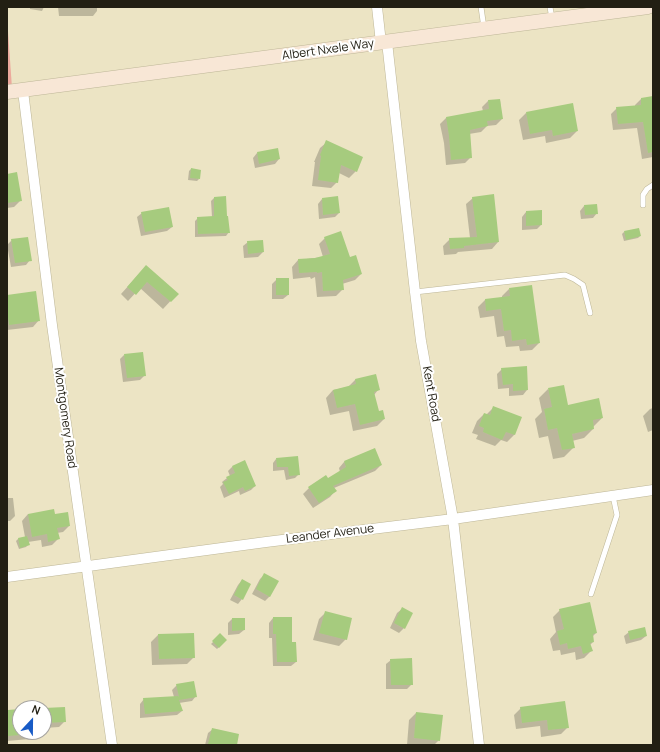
<!DOCTYPE html>
<html>
<head>
<meta charset="utf-8">
<style>
  body { margin:0 }
  #map { position:relative; width:660px; height:752px; overflow:hidden; background:#ece4c4; font-family:Manrope,sans-serif }
  canvas { display:block }
  .frame { position:absolute; inset:0; border:8px solid #221f13; pointer-events:none }
  .north { position:absolute; left:12px; top:700px; width:40px; height:40px; box-sizing:border-box; background:#fff; border:1px solid #a7a5a1; border-radius:50%; rotate:22deg; font-size:11px; font-weight:700; line-height:16px; text-align:center; color:#221f13 }
  .north::after { content:''; display:block; margin:auto; width:14px; height:18px; background:#185bc6; clip-path:polygon(50% 0,100% 100%,50% 72%,0 100%) }
</style>
</head>
<body>
<div id="map">
<canvas width="660" height="752"></canvas>
<div class="frame"></div>
<div class="north">N</div>
</div>
<script>
const ctx = document.querySelector('canvas').getContext('2d');
ctx.lineJoin = 'round';
function paint(path, color) {
  ctx.fillStyle = color;
  ctx.fill(path, 'evenodd');
}
function toPath(rows) {
  const path = new Path2D();
  for (const r of rows) {
    path.moveTo(r[0], r[1]);
    for (let i = 2; i < r.length; i += 2) path.lineTo(r[i], r[i + 1]);
  }
  return path;
}
function strokePath(path, color, width, dash) {
  ctx.strokeStyle = color;
  ctx.lineWidth = width;
  ctx.lineCap = dash ? 'butt' : 'round';
  ctx.setLineDash(dash || []);
  ctx.stroke(path);
}
function drawText(font, color, halo, rows, align = 'center') {
  ctx.font = font + ' Manrope,sans-serif';
  ctx.lineWidth = 4;
  ctx.setLineDash([]);
  ctx.textBaseline = 'middle';
  ctx.strokeStyle = halo;
  ctx.fillStyle = color;
  for (const [text, x, y, turn = 0] of rows) {
    ctx.save();
    ctx.translate(x, y);
    ctx.rotate((+turn || 0) * Math.PI / 180);
    ctx.textAlign = isNaN(turn) ? turn : align;
    if (halo) ctx.strokeText(text, 0, 0);
    ctx.fillText(text, 0, 0);
    ctx.restore();
  }
}
const green = toPath([
  [7,17,12,88,7,89]
]);
const shadow = toPath([
  [30,7,44,7,42,11,30,9],
  [58,7,97,7,97,11,93,16,59,16],
  [653,97,653,157,642,159,637,128,613,130,611,114,617,108,635,106,635,105,641,99],
  [500,100,502,119,496,125,487,126,481,132,469,134,471,157,465,163,446,165,444,143,440,124,446,118,483,111,482,107,488,101],
  [526,113,577,131,570,138,546,143,545,136,523,140,519,120],
  [327,142,356,171,349,178,339,173,337,182,331,188,312,186,315,162,314,162,320,148],
  [257,153,279,159,275,164,255,168,253,158],
  [191,169,199,179,197,181,188,180,189,171],
  [7,175,21,200,14,207,7,208],
  [493,195,498,242,492,249,458,252,456,254,444,255,443,246,450,239,470,238,466,204,473,198],
  [214,198,226,218,229,232,226,236,195,237,195,221,198,218,212,217,211,201],
  [322,199,339,213,335,217,319,219,318,204],
  [584,206,597,213,593,218,581,219,580,211],
  [526,212,541,225,537,229,522,230,522,217],
  [142,213,172,227,167,231,141,236,137,217],
  [624,232,640,236,638,238,624,241,622,234],
  [325,238,349,258,361,274,355,280,342,284,343,289,336,296,317,297,315,277,311,279,310,277,293,279,292,267,298,260,323,257,319,244],
  [12,240,30,260,26,265,11,267,7,245],
  [248,242,263,252,258,257,244,258,243,246],
  [139,274,177,294,163,309,140,288,128,301,121,294],
  [277,279,288,295,283,299,272,299,272,284],
  [509,289,539,343,532,350,520,351,519,346,506,347,504,336,497,337,494,316,480,318,478,307,485,300,502,298,502,296],
  [7,296,39,320,33,327,7,330],
  [124,355,145,375,140,380,123,382,120,359],
  [502,369,527,390,523,395,509,396,509,388,498,389,497,374],
  [375,375,378,390,374,395,378,412,384,419,377,426,353,431,349,411,330,415,326,398,333,390,348,387,355,380],
  [548,389,567,406,602,418,593,427,593,429,584,438,572,441,574,447,564,457,553,459,548,436,539,438,535,419,542,412,539,398],
  [494,407,521,418,514,435,507,442,501,440,495,446,476,439,478,435,472,433,477,421,484,414,486,415],
  [653,408,653,430,648,432,643,416,650,409],
  [276,459,299,474,295,478,286,480,284,470,273,471,273,463],
  [244,462,255,486,251,490,240,495,239,491,224,498,220,487,223,484,222,482,227,478,230,476,228,471,232,467],
  [344,462,381,465,375,471,334,488,335,491,330,497,313,508,303,494,309,488,328,480,340,472,339,468],
  [7,498,13,498,15,516,10,521,7,521],
  [28,514,54,515,69,526,63,532,57,533,58,539,52,545,42,547,41,540,28,542,28,545,26,547,19,549,16,541,18,539,25,537,22,521],
  [264,575,270,596,265,601,252,594,260,579],
  [242,580,242,599,238,604,230,600,238,585],
  [402,609,404,628,399,633,390,628,397,613],
  [560,610,596,633,592,637,593,642,590,645,591,651,584,658,576,660,575,652,561,655,560,650,553,651,550,639,556,632,553,617],
  [326,612,346,639,339,646,313,640,319,619],
  [273,618,296,662,291,666,273,666,272,638,269,638,269,623],
  [232,619,244,630,239,634,228,635,228,623],
  [629,632,646,636,641,640,626,644,624,636],
  [158,635,194,657,187,664,152,665,151,642],
  [220,635,226,640,217,649,211,644],
  [391,660,412,684,407,689,386,689,386,664],
  [177,685,196,696,192,701,179,703,182,711,177,715,140,718,140,704,144,699,174,697,172,690],
  [521,708,568,727,561,734,541,737,540,726,516,729,514,715],
  [44,709,65,721,59,727,44,728],
  [20,712,20,732,36,732,36,733,30,739,7,741,7,713],
  [416,713,439,740,434,745,407,745,409,720],
  [213,729,236,745,205,745,208,733]
]);
const building = toPath([
  [653,96,653,152,648,153,643,122,618,124,616,107,641,105,641,98],
  [500,99,503,119,487,121,488,126,470,130,472,158,451,160,449,136,446,117,489,109,488,100],
  [573,103,578,131,553,136,552,130,530,134,526,112],
  [326,140,363,157,357,172,341,165,338,183,318,180,321,156,320,155],
  [278,148,280,159,259,164,257,152],
  [191,168,201,170,200,179,190,178],
  [17,172,22,201,7,203,7,174],
  [494,194,499,242,464,246,464,248,450,249,449,238,477,237,472,197],
  [226,196,227,216,228,216,230,233,198,234,197,217,214,216,214,197],
  [338,196,340,213,323,215,322,198],
  [597,204,598,214,585,215,584,205],
  [169,207,173,227,145,232,141,212],
  [542,210,542,225,526,226,526,211],
  [639,228,641,236,626,240,624,231],
  [341,231,350,257,356,255,362,274,343,280,344,290,323,291,322,272,317,273,317,272,299,273,298,259,315,258,330,254,324,237],
  [28,237,32,261,15,263,11,239],
  [263,240,264,252,248,254,247,241],
  [146,265,179,294,171,302,147,282,136,295,127,287],
  [276,278,289,278,289,295,276,295],
  [532,285,540,343,527,345,526,339,512,341,511,330,504,331,501,309,486,311,485,299,510,296,509,288],
  [36,291,40,321,9,325,7,310,7,295],
  [143,352,146,376,127,378,124,354],
  [527,366,528,390,513,391,513,384,503,385,501,368],
  [376,374,380,390,374,392,379,411,383,410,385,419,360,425,355,404,337,408,333,390,356,384,355,379],
  [564,385,568,405,599,398,603,418,593,420,594,429,572,434,575,448,562,450,557,428,548,430,544,409,552,407,548,388],
  [493,406,522,417,515,435,506,432,502,440,483,432,484,428,479,426,484,413,490,415],
  [375,448,382,465,333,486,337,491,319,503,308,487,326,475,328,478,346,467,344,461],
  [298,456,300,475,289,476,288,467,277,467,276,458],
  [245,460,256,486,245,491,243,487,229,494,223,482,228,480,226,477,235,473,232,466],
  [54,509,55,514,68,512,70,526,57,528,60,539,48,542,47,534,32,537,28,514],
  [27,536,30,545,20,548,18,538],
  [264,573,279,581,270,597,256,589],
  [242,579,251,584,243,600,234,595],
  [590,602,597,633,593,634,594,642,590,643,593,651,583,654,581,646,568,649,567,643,560,645,557,631,564,629,559,609],
  [402,607,413,613,405,629,394,623],
  [325,611,352,618,347,640,319,633],
  [273,617,292,617,292,642,296,642,297,662,277,662,276,634,273,634],
  [232,618,245,618,245,630,232,631],
  [645,627,647,636,630,640,628,631],
  [194,633,195,658,159,659,158,634],
  [220,633,227,640,219,648,212,641],
  [412,658,413,685,391,685,390,659],
  [194,681,197,697,179,700,183,711,145,714,143,698,178,696,179,697,176,684],
  [565,701,569,728,548,730,547,720,522,723,520,707],
  [65,707,66,722,44,723,44,708],
  [20,709,20,735,8,736,7,718,8,710],
  [416,712,443,715,440,741,414,738],
  [212,728,239,734,237,745,213,745,208,744]
]);
const lane = toPath([
  [481,7,484,28],
  [550,7,552,19],
  [643,205,643,195,647,189,653,185],
  [415,292,565,275,574,279,583,285,590,313],
  [591,594,617,515,613,496]
]);
const street = toPath([
  [377,7,381,43],
  [387,42,415,292,421,341,453,519,479,745],
  [23,91,52,325,112,745],
  [7,577,266,542,453,519,653,490]
]);
const secondary = toPath([
  [7,92,648,7]
]);
const streetNames = [
  ["Albert Nxele Way",328,50,-8],
  ["Kent Road",431,394,80],
  ["Montgomery Road",65,418,82],
  ["Leander Avenue",330,534,-7]
];
paint(green, '#eca99c');
paint(shadow, '#0003');
paint(building, '#a6cb7e');
strokePath(lane, '#bdb697', 6);
strokePath(street, '#bdb697', 11);
strokePath(secondary, '#bdb697', 15);
strokePath(lane, '#fff', 5);
strokePath(street, '#fff', 10);
strokePath(secondary, '#f8e7d6', 14);
drawText('12px', '#221f13', '#fff', streetNames);
</script>
</body>
</html>
